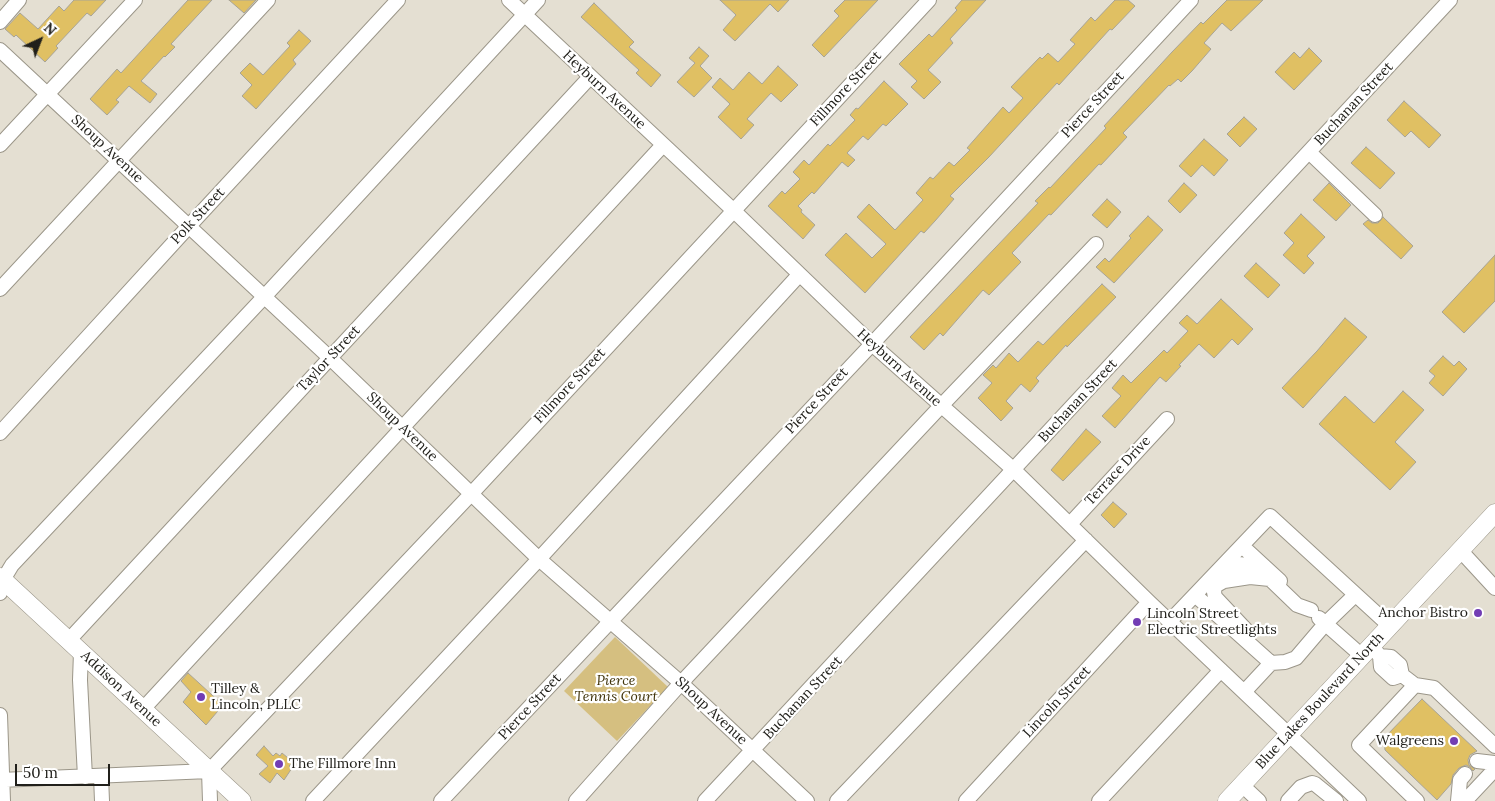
<!DOCTYPE html>
<html>
<head>
<meta charset="utf-8">
<style>
  body { margin:0 }
  #map { position:relative; width:1495px; height:801px; overflow:hidden; background:#e4dfd2; font-family:Lora,serif }
  canvas { display:block }
  .north { position:absolute; left:15px; top:15px; width:50px; height:50px; -webkit-text-stroke:4px #fff; paint-order:stroke; rotate:43deg; font-size:14px; font-weight:700; line-height:20px; text-align:center; color:#21201b }
  .north::after { content:''; display:block; margin:auto; width:18px; height:22px; background:#21201b; clip-path:polygon(50% 0,100% 100%,50% 72%,0 100%) }
  .scale { position:absolute; left:15px; top:764px; width:95px; height:22px; box-sizing:border-box; border:2px solid #21201b; border-top:0; padding-left:6px; font-size:15px; line-height:18px; white-space:nowrap; color:#21201b; -webkit-text-stroke:4px #fff; paint-order:stroke }
</style>
</head>
<body>
<div id="map">
<canvas width="1495" height="801"></canvas>
<div class="north">N</div>
<div class="scale">50 m</div>
</div>
<script>
const ctx = document.querySelector('canvas').getContext('2d');
ctx.lineJoin = 'round';
function paint(path, color) {
  ctx.fillStyle = color;
  ctx.fill(path, 'evenodd');
}
function toPath(rows) {
  const path = new Path2D();
  for (const r of rows) {
    path.moveTo(r[0], r[1]);
    for (let i = 2; i < r.length; i += 2) path.lineTo(r[i], r[i + 1]);
  }
  return path;
}
function strokePath(path, color, width, dash) {
  ctx.strokeStyle = color;
  ctx.lineWidth = width;
  ctx.lineCap = dash ? 'butt' : 'round';
  ctx.setLineDash(dash || []);
  ctx.stroke(path);
}
function drawText(font, color, halo, rows, align = 'center') {
  ctx.font = font + ' Lora,serif';
  ctx.lineWidth = 4.5;
  ctx.setLineDash([]);
  ctx.textBaseline = 'middle';
  ctx.strokeStyle = halo;
  ctx.fillStyle = color;
  for (const [text, x, y, turn = 0] of rows) {
    ctx.save();
    ctx.translate(x, y);
    ctx.rotate((+turn || 0) * Math.PI / 180);
    ctx.textAlign = isNaN(turn) ? turn : align;
    if (halo) ctx.strokeText(text, 0, 0);
    ctx.fillText(text, 0, 0);
    ctx.restore();
  }
}
const green = toPath([
  [615,637,668,687,617,741,564,691]
]);
const building = toPath([
  [74,0,106,0,91,16,87,13,56,46,58,48,45,62,16,35,14,37,5,29,20,13,38,29,59,6,64,11,74,0],
  [188,0,212,0,171,44,175,47,165,57,164,56,141,81,157,94,150,103,129,86,116,100,119,102,107,115,90,99,117,69,121,73,188,0],
  [229,0,256,0,244,13,229,0],
  [720,0,789,0,778,12,770,4,735,41,723,30,736,15,720,0],
  [845,0,878,0,824,57,812,45,839,16,834,11,845,0],
  [962,0,986,0,950,39,953,43,928,70,941,82,924,99,911,87,917,81,899,64,929,34,932,37,957,10,955,8,962,0],
  [1115,0,1128,0,1135,6,1112,30,1110,29,1059,85,1057,83,989,157,950,196,954,199,935,221,924,233,921,231,865,293,825,255,846,233,872,258,886,244,857,217,869,204,895,230,923,200,916,193,930,177,933,179,949,162,954,166,970,150,967,148,1003,107,1009,113,1023,98,1011,87,1040,57,1042,59,1048,53,1058,62,1075,44,1070,40,1091,17,1095,21,1115,0],
  [1227,0,1263,0,1231,31,1222,23,1204,43,1211,49,1192,71,1181,82,1178,79,1170,86,1169,85,1123,133,1127,137,1101,165,1099,164,1051,215,1049,214,1012,253,1021,262,989,295,983,290,943,336,940,333,924,350,910,337,1038,203,1035,201,1049,187,1050,188,1106,128,1104,126,1172,52,1201,22,1203,24,1227,0],
  [594,3,634,42,629,47,661,75,651,87,636,73,639,70,581,17,594,3],
  [299,30,311,41,293,60,296,64,256,109,242,96,252,85,240,73,250,63,263,75,290,46,287,43,299,30],
  [699,47,709,56,700,66,712,78,694,97,677,82,695,63,689,58,699,47],
  [1309,48,1322,61,1294,90,1275,72,1294,52,1300,58,1309,48],
  [778,66,798,85,781,102,771,93,747,119,754,125,741,139,718,117,730,104,712,87,720,78,733,90,749,72,762,84,778,66],
  [884,81,908,104,886,126,883,124,868,140,863,136,847,153,855,160,848,167,842,162,814,194,812,192,798,206,802,210,801,212,815,225,803,239,768,206,782,191,785,194,800,179,793,172,804,160,809,165,828,144,830,146,855,120,850,115,856,108,858,109,884,81],
  [1404,101,1441,135,1429,148,1411,131,1405,137,1387,120,1404,101],
  [1244,117,1257,129,1240,147,1227,134,1244,117],
  [1204,139,1228,160,1214,176,1202,165,1191,177,1179,166,1204,139],
  [1366,147,1395,173,1380,189,1351,163,1366,147],
  [1184,183,1197,195,1180,213,1168,201,1184,183],
  [1329,183,1351,205,1336,221,1313,200,1329,183],
  [1107,199,1121,212,1107,228,1092,215,1107,199],
  [1301,214,1325,237,1307,256,1314,263,1304,274,1283,255,1294,243,1284,233,1301,214],
  [1148,216,1163,230,1114,283,1096,267,1105,258,1109,262,1131,238,1129,236,1148,216],
  [1383,217,1413,246,1401,259,1363,224,1368,220,1372,223,1378,223,1383,217],
  [1495,255,1495,301,1464,333,1442,312,1495,255],
  [1256,263,1280,285,1268,298,1244,276,1256,263],
  [1102,284,1116,297,1067,347,1066,345,1036,378,1039,381,1030,392,1021,384,1006,401,1013,408,1001,421,978,398,992,383,983,375,993,365,996,368,1009,353,1018,362,1038,341,1043,345,1102,284],
  [1221,299,1253,329,1238,345,1232,339,1214,358,1199,344,1179,365,1181,366,1166,382,1160,377,1115,428,1102,416,1121,396,1112,388,1123,375,1131,383,1164,350,1167,353,1188,331,1179,323,1187,315,1197,324,1221,299],
  [1345,318,1367,337,1303,408,1282,388,1317,351,1345,318],
  [1443,356,1454,366,1459,361,1467,369,1443,396,1429,383,1435,376,1429,371,1443,356],
  [1403,391,1424,410,1395,442,1416,462,1390,490,1319,424,1345,396,1374,423,1403,391],
  [1086,429,1101,442,1063,481,1051,470,1086,429],
  [1113,502,1127,514,1114,528,1101,515,1113,502],
  [188,673,223,705,206,725,183,702,191,692,181,681,188,673],
  [1422,699,1477,751,1470,755,1468,760,1469,765,1475,769,1473,771,1470,767,1466,765,1459,768,1453,775,1451,784,1437,800,1385,750,1384,738,1422,699],
  [264,746,273,756,276,753,280,756,282,753,293,762,289,766,292,768,284,780,277,773,270,783,259,774,268,766,256,755,264,746]
]);
const minor = toPath([
  [509,0,733,210,872,344,1014,470,1149,602,1359,801],
  [0,22,19,0],
  [0,50,330,358,539,559,681,683,807,801],
  [0,145,135,0],
  [1309,152,1375,215],
  [0,289,268,0],
  [0,433,189,226,398,0],
  [1070,524,1167,419],
  [1242,546,1280,581],
  [1460,550,1495,588],
  [1224,577,1228,571,1238,564,1257,566,1264,573],
  [0,593,3,580,12,565,264,297,538,0],
  [1195,595,1271,663,1285,662,1296,658,1325,624,1355,595],
  [1319,618,1362,656],
  [1169,622,1270,516,1390,626],
  [1247,631,1215,597,1214,592,1215,586,1224,581,1250,577,1270,579,1297,605,1311,610],
  [69,640,590,77],
  [1371,646,1380,656,1391,657,1400,665,1402,675,1415,685,1434,688,1495,746],
  [81,652,80,680,85,777],
  [1380,656,1381,667,1393,678,1402,675],
  [1415,685,1359,745,1417,801],
  [1244,692,1271,663],
  [143,709,663,145],
  [0,715,3,801],
  [1477,761,1495,763],
  [209,771,472,493,929,0],
  [209,771,210,801],
  [101,776,102,801],
  [0,780,209,771],
  [1242,785,1259,801],
  [313,801,539,559,799,275],
  [441,801,872,344,1191,0],
  [576,801,681,683,941,406,1096,244],
  [705,801,1450,0],
  [837,801,1086,540],
  [966,801,1149,602],
  [1099,801,1221,670],
  [1288,801,1301,787,1312,783,1315,784,1336,801],
  [1458,801,1460,780,1465,774],
  [1465,801,1495,769]
]);
const major = toPath([
  [0,577,242,801],
  [1227,801,1495,513]
]);
const markers = [
  [1478,613,5,"#723db4"],
  [1137,622,5,"#723db4"],
  [201,697,5,"#723db4"],
  [1454,741,5,"#723db4"],
  [279,764,5,"#723db4"]
];
const streetNames = [
  ["Fillmore Street",846,89,-47],
  ["Heyburn Avenue",604,90,43],
  ["Buchanan Street",1354,104,-47],
  ["Pierce Street",1093,105,-47],
  ["Shoup Avenue",107,149,43],
  ["Polk Street",198,216,-47],
  ["Taylor Street",329,359,-47],
  ["Heyburn Avenue",899,368,42],
  ["Fillmore Street",570,386,-47],
  ["Pierce Street",817,401,-47],
  ["Buchanan Street",1078,401,-47],
  ["Shoup Avenue",402,427,44],
  ["Terrace Drive",1118,471,-47],
  ["Addison Avenue",121,689,43],
  ["Buchanan Street",803,698,-47],
  ["Blue Lakes Boulevard North",1320,701,-47],
  ["Lincoln Street",1057,702,-47],
  ["Pierce Street",530,707,-47],
  ["Shoup Avenue",711,711,43]
];
const poiNames = [
  ["Anchor Bistro",1468,613,"right"],
  ["Lincoln Street",1147,614],
  ["Electric Streetlights",1147,630],
  ["Tilley &",211,689],
  ["Lincoln, PLLC",211,705],
  ["Walgreens",1444,741,"right"],
  ["The Fillmore Inn",289,764]
];
const parkNames = [
  ["Pierce",616,681],
  ["Tennis Court",616,697]
];
paint(green, '#d5bf80');
paint(building, '#e0c063');
strokePath(building, '#a7a396', 1);
strokePath(minor, '#9b9689', 16);
strokePath(major, '#9b9689', 19);
strokePath(minor, '#fff', 14);
strokePath(major, '#fff', 18);
for (const [x, y, r, color] of markers) {
  const dot = new Path2D();
  dot.arc(x, y, r, 0, 2 * Math.PI);
  ctx.fillStyle = color;
  ctx.fill(dot);
  strokePath(dot, '#fff', 2);
}
drawText('14px', '#21201b', '#fff', streetNames);
drawText('14px', '#21201b', '#fff', poiNames, 'left');
drawText('italic 14px', '#3f3209', '#fff', parkNames);
</script>
</body>
</html>
